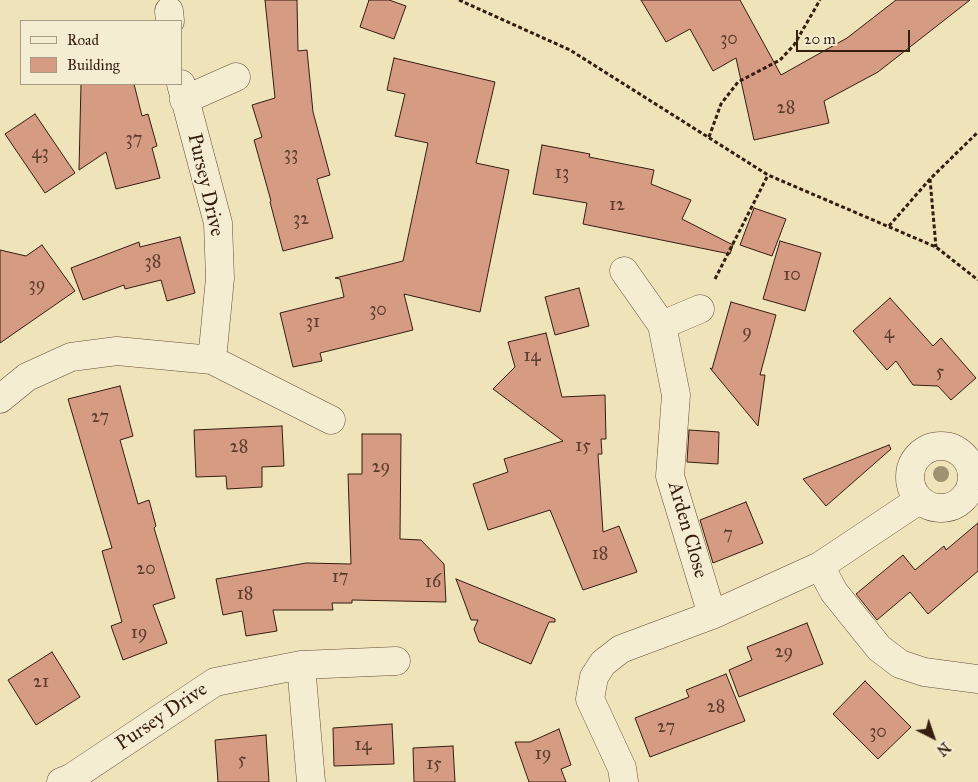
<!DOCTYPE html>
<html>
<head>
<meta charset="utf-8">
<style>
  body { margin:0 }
  #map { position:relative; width:978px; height:782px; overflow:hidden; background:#efe3ba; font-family:"IM FELL Great Primer",serif }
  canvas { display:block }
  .legend { position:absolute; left:20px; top:20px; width:162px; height:65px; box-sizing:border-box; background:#f5edd2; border:1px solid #a89a84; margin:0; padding:6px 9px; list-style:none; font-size:15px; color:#351d0f }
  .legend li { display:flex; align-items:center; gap:10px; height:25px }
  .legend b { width:25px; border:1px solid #a89a84 }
  .north { position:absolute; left:908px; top:712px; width:50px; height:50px; -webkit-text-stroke:4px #f5edd2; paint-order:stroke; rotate:139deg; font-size:14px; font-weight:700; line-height:20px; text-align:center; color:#351d0f }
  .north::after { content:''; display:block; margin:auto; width:18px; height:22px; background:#351d0f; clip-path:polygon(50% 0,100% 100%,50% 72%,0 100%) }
  .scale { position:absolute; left:796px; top:30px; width:114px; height:22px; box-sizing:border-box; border:2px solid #351d0f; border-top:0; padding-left:6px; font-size:15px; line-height:18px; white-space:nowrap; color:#351d0f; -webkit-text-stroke:4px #f5edd2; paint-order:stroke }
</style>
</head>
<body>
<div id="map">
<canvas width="978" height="782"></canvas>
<ul class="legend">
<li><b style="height:6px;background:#f5edd2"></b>Road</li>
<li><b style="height:14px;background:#d69b83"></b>Building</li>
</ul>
<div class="north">N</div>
<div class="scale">20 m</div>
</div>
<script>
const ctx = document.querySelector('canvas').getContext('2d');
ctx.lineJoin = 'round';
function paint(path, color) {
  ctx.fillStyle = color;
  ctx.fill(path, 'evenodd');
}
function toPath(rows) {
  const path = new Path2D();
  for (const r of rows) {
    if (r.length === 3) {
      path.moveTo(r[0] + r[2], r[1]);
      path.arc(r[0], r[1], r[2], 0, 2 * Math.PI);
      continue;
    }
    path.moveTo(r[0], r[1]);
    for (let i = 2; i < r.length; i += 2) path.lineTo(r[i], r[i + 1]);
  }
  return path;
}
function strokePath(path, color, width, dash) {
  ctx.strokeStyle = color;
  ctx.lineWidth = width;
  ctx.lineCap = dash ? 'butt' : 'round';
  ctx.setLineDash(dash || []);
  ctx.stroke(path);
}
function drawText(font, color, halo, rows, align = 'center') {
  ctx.font = font + ' "IM FELL Great Primer",serif';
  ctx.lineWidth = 4;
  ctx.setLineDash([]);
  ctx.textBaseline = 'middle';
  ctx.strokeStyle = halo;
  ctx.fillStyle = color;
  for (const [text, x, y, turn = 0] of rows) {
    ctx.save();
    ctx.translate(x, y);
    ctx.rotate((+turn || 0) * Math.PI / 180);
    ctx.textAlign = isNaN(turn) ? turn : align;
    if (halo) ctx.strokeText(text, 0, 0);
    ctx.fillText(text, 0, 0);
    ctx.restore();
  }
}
const building = toPath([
  [265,0,297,0,298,51,307,50,313,112,330,175,317,179,333,238,283,251,270,202,271,201,254,140,262,137,252,105,275,98,265,0],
  [369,0,389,0,406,6,394,39,360,27,369,0],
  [641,0,740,0,781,75,847,38,896,0,970,0,878,72,824,101,829,123,754,140,736,58,713,71,690,29,666,42,641,0],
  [394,58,495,82,476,163,509,170,480,312,404,294,413,330,320,353,322,361,293,367,280,313,344,297,340,279,335,278,403,261,428,143,395,136,405,94,387,90,394,58],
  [81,84,134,84,142,116,148,114,157,146,152,148,160,178,116,189,106,152,79,170,81,84],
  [35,114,75,173,45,193,5,134,35,114],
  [542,145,590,154,589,157,654,170,651,184,691,200,682,219,733,245,730,254,583,224,587,203,533,194,542,145],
  [754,208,786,219,772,256,740,245,754,208],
  [180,237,195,293,167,301,161,280,125,289,124,285,83,300,71,268,139,242,140,247,180,237],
  [780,241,821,253,805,311,763,299,780,241],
  [42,245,75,291,0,343,0,250,26,256,42,245],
  [579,288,589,326,555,335,545,297,579,288],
  [890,298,933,346,941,338,976,378,951,400,938,386,913,385,896,361,887,370,853,331,890,298],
  [731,302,776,315,760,375,765,375,758,426,710,368,712,369,731,302],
  [546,333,562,397,605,395,606,439,601,439,602,454,598,454,603,532,619,526,637,572,583,590,550,510,488,530,473,484,508,472,504,459,563,441,493,389,515,367,508,342,546,333],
  [120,386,133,436,120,440,138,504,149,500,156,526,154,528,175,598,153,605,167,643,123,660,111,626,122,622,102,551,112,548,68,399,120,386],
  [282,426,284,466,262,467,262,487,227,489,226,476,196,477,194,430,282,426],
  [689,430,719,432,718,464,687,462,689,430],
  [362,434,401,434,400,539,421,540,444,564,446,602,352,600,352,603,332,603,333,610,273,610,277,631,246,636,242,611,223,615,216,579,306,563,351,564,348,474,362,474,362,434],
  [889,445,891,449,826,506,803,479,889,445],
  [746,502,763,543,713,563,700,520,746,502],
  [978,523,978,571,928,614,910,592,877,620,856,594,903,555,915,570,944,546,946,550,978,523],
  [456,579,555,619,555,622,549,622,531,664,479,642,474,629,478,620,471,620,456,579],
  [807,623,823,664,739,697,729,670,752,660,747,647,807,623],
  [52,652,80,697,36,725,8,680,52,652],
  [726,674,745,721,650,757,635,718,689,697,686,690,726,674],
  [865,681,911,727,878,759,833,714,865,681],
  [392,724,394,764,334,766,333,728,392,724],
  [559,729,571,765,561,769,566,782,529,782,515,742,530,742,559,729],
  [266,735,269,782,218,782,215,740,266,735],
  [453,746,455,782,414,782,413,748,453,746]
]);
const path = toPath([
  [459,0,570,50,768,175,936,247,978,280],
  [709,137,721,104,738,82,780,60,794,45,820,0],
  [930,179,936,247],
  [889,226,930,179,978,132],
  [715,279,768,175]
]);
const minor = toPath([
  [169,11,170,21],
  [181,84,218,223,220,278,212,360],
  [184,100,236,77],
  [624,271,662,325,676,395,670,476,712,615],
  [662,325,700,309],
  [0,399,27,377,71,357,117,351,212,360,331,420],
  [941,477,31],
  [820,566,834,592,879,648,900,664,924,672,978,679],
  [301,665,311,782],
  [61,782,71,778,215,682,301,665,396,661],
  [624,782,622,768,590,699,594,677,603,663,621,649,712,615,820,566,919,500]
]);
const trees = [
  [941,474]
];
const numberNames = [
  ["30",729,40],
  ["28",786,109],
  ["37",134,140],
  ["43",40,154],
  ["33",291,155],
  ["13",562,174],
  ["12",617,206],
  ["32",301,220],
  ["38",153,263],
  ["10",792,276],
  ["39",37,286],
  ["30",378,311],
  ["31",313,323],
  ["9",747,333],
  ["4",889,334],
  ["14",532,357],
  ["5",940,373],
  ["27",100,418],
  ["15",583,447],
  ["28",239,448],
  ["29",381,468],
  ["7",728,535],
  ["18",600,555],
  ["20",146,570],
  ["17",340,578],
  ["16",433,583],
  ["18",245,595],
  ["19",139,634],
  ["29",784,653],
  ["21",41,683],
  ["28",716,708],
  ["27",666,728],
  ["30",878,733],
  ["14",363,746],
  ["19",543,755],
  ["5",242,761],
  ["15",434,765]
];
const streetNames = [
  ["Pursey Drive",205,185,77],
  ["Arden Close",687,530,74],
  ["Pursey Drive",162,717,-34]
];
paint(building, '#d69b83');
strokePath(building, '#351d0f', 1);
strokePath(minor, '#644e3a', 29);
strokePath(path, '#351d0f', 3, [4, 2.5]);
strokePath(minor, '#f5edd2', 28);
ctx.fillStyle = '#9f9270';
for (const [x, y] of trees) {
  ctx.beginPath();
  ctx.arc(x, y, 8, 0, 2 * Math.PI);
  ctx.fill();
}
drawText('18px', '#5d3c2c', null, numberNames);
drawText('20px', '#351d0f', '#f5edd2', streetNames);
</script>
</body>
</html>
